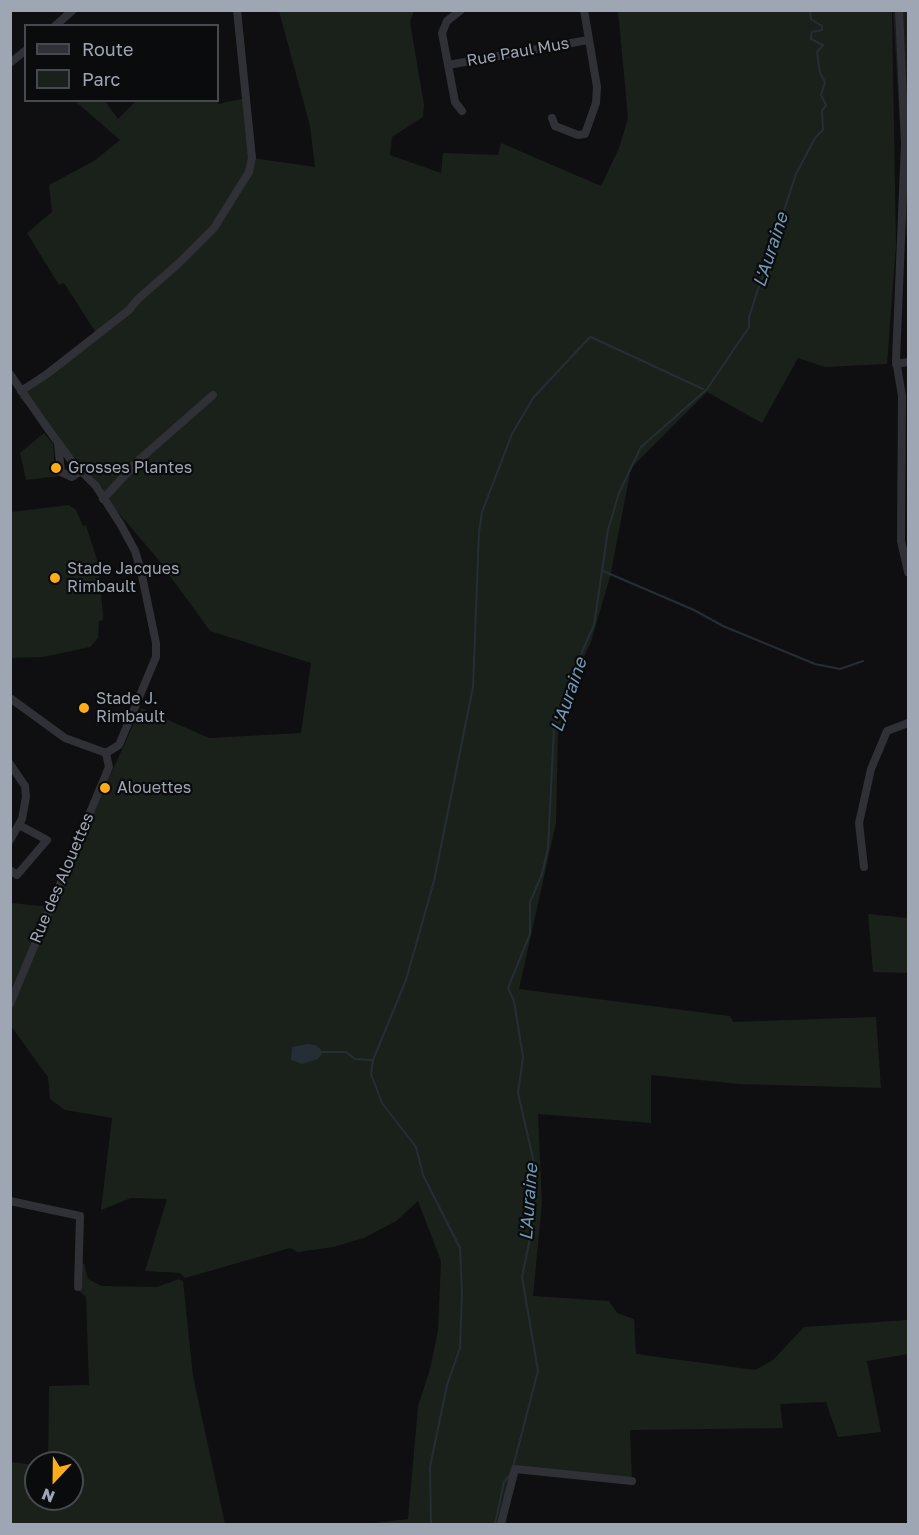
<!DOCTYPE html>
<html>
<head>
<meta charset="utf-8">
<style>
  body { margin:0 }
  #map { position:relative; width:919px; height:1535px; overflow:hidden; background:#0f0f11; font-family:"Golos Text",sans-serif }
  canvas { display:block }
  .frame { position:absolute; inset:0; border:12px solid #9fa6b3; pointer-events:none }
  .legend { position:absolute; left:24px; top:24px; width:195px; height:78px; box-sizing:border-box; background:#0a0b0c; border:2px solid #46494f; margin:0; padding:8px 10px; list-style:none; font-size:18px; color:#9fa6b3 }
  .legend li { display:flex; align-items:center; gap:12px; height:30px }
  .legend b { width:30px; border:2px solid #46494f }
  .north { position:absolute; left:24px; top:1451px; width:60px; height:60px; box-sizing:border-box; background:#0a0b0c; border:2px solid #46494f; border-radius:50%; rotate:202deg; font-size:16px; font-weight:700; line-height:24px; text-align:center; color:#9fa6b3 }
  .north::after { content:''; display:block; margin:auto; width:21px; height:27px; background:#ffac19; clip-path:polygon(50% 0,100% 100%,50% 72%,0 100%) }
</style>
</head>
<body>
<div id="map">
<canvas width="919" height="1535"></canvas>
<div class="frame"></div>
<ul class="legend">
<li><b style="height:8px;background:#303136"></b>Route</li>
<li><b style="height:16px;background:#1a211a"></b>Parc</li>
</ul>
<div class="north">N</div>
</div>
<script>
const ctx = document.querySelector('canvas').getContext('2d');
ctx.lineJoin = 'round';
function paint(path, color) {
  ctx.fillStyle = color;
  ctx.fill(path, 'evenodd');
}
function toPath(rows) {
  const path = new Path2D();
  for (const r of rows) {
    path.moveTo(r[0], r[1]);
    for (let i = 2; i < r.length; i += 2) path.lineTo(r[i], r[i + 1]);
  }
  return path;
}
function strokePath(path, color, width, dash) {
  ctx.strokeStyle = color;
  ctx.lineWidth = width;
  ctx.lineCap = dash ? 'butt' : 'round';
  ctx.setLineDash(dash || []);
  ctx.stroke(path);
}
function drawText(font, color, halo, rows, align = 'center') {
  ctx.font = font + ' "Golos Text",sans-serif';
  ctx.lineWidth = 4.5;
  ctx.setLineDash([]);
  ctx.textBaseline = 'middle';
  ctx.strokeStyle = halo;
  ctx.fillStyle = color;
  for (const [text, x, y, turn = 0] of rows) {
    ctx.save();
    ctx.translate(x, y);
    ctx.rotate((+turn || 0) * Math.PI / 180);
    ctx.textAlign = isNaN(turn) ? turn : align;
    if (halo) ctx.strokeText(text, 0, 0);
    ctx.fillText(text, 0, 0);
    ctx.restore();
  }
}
const built = toPath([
  [893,11,908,11,908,245,907,245]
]);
const green = toPath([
  [279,11,414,11,410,22,424,105,423,117,392,137,390,155,441,173,443,153,498,155,501,143,601,186,619,148,628,118,618,11,892,11,896,245,887,364,825,367,798,358,762,423,707,392,631,468,610,577,591,642,569,689,558,735,556,823,519,989,730,1016,733,1022,876,1017,881,1088,739,1084,651,1075,651,1123,538,1114,542,1203,533,1296,609,1301,617,1313,634,1319,636,1354,755,1370,773,1360,804,1327,908,1320,908,1354,867,1361,881,1432,838,1437,826,1402,780,1404,783,1428,630,1430,632,1481,515,1469,501,1524,364,1524,408,1519,418,1406,430,1369,438,1331,441,1261,418,1201,396,1221,364,1238,333,1247,298,1252,290,1248,185,1278,180,1273,145,1271,167,1199,131,1198,101,1210,112,1118,65,1110,50,1099,48,1077,11,1026,11,903,50,907,141,708,209,738,301,733,311,663,210,631,157,558,105,497,103,488,19,397,98,336,64,283,59,285,27,233,52,212,49,185,94,161,120,140,75,101,105,101,118,119,136,101,217,100,218,104,246,98,252,158,315,167,310,126],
  [44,433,53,444,55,469,60,476,26,480,20,453],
  [69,505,76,510,83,526,86,525,98,563,103,615,103,620,99,621,98,638,90,647,76,650,43,657,11,658,11,512],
  [868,914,908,918,908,973,873,972],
  [79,1261,84,1264,88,1279,102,1286,157,1287,179,1279,183,1281,193,1376,225,1524,11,1524,10,1462,36,1465,36,1499,72,1499,72,1463,48,1463,49,1386,89,1385,86,1297,78,1290]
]);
const water = toPath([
  [308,1044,316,1045,323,1052,318,1059,302,1064,291,1060,292,1047]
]);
const stream = toPath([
  [603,571,694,610,723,626,815,664,840,669,863,661],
  [323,1052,346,1052,355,1059,372,1060],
  [513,1467,538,1371,522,1277,529,1243,534,1163,518,1093,523,1057,514,1001,508,988,530,934,530,902,542,874,548,848,554,727,574,670,594,625,608,530,619,493,641,447,707,389,749,327,749,317,796,174,815,138,823,130,822,111,826,105,821,95,825,82,820,73,817,52,823,45,811,39,811,35,812,32,822,30,822,26,811,19,810,10],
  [431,1524,430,1467,447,1385,460,1348,462,1292,460,1248,423,1175,416,1147,382,1103,371,1074,373,1060,406,980,434,881,473,687,479,532,482,512,512,434,533,398,589,338,591,337,703,389],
  [495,1524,504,1482,510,1475]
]);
const street = toPath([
  [461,10,447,21,442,33,455,102,462,111],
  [899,10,905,143,896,360,902,396,901,541,908,572],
  [55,26,73,10],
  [10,63,26,50],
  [448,65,588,40],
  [552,118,555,126,578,135,585,134,596,103,597,87,584,10],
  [896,364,908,362],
  [10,374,48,429,74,464,96,486,121,525,135,551,141,571,156,643,156,657,119,745,106,753],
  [21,391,47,374,129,310,138,299,179,263,214,228,249,172,252,158,237,10],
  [58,444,61,472,72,477,81,471],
  [103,499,140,459,213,395],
  [10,698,65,738,106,753],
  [10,764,25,786,26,797,22,819,10,840],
  [864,867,859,823,871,769,887,731,908,723],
  [10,870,17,875,47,840,19,825],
  [10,1004,109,767,106,753],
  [10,1201,80,1216,78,1287],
  [501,1524,515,1469,632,1481]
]);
const markers = [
  [56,468,6,"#ffac19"],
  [55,578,6,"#ffac19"],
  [84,708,6,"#ffac19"],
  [105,788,6,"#ffac19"]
];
const streetNames = [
  ["Rue Paul Mus",518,52,-10],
  ["Rue des Alouettes",62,878,-67]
];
const poiNames = [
  ["Grosses Plantes",68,468],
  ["Stade Jacques",67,569],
  ["Rimbault",67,587],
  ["Stade J.",96,699],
  ["Rimbault",96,717],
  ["Alouettes",117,788]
];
const waterNames = [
  ["L'Auraine",771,250,-72],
  ["L'Auraine",569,695,-71],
  ["L'Auraine",529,1202,-86]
];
paint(built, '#1b1b1e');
paint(green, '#1a211a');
paint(water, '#252e35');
strokePath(stream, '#252e35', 2);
strokePath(street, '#303136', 8);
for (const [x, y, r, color] of markers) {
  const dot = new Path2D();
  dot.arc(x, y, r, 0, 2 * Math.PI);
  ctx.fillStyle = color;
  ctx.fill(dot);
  strokePath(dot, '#0a0b0c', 2);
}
drawText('16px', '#9fa6b3', '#0a0b0c', streetNames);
drawText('16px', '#9fa6b3', '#0a0b0c', poiNames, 'left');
drawText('italic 18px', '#7396b2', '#0a0b0c', waterNames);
</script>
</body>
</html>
